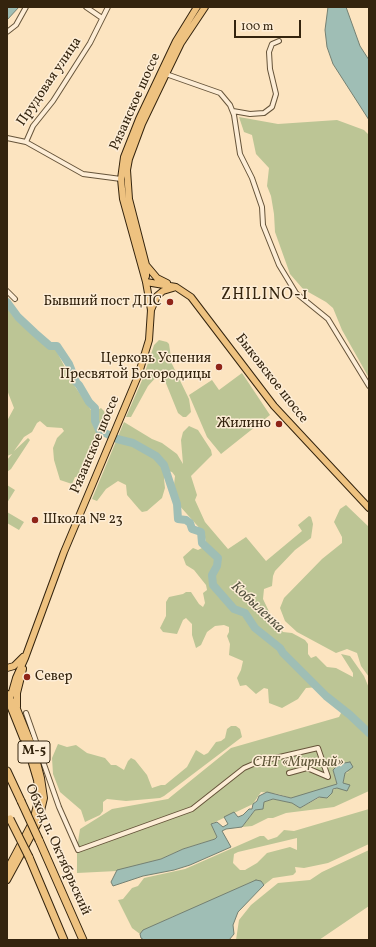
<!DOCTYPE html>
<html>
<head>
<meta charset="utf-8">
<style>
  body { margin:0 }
  #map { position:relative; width:376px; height:947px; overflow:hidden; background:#fce4c0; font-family:Vollkorn,serif }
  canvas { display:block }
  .frame { position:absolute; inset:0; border:8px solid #34240e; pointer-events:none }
  .scale { position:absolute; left:234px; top:20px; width:67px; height:18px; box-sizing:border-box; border:2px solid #34240e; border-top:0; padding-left:5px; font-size:12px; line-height:14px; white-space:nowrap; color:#34240e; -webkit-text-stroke:3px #fdedd6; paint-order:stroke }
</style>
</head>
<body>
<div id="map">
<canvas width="376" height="947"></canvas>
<div class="frame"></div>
<div class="scale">100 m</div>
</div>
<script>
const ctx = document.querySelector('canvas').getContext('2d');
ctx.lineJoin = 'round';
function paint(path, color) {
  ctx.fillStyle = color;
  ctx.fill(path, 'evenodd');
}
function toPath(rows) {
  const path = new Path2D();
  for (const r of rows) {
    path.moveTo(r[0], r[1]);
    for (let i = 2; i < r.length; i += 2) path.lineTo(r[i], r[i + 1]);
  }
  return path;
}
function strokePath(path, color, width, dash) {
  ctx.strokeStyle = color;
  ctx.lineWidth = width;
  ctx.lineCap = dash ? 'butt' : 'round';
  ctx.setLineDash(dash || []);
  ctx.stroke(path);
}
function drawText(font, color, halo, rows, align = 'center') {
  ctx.font = font + ' Vollkorn,serif';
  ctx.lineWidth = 3;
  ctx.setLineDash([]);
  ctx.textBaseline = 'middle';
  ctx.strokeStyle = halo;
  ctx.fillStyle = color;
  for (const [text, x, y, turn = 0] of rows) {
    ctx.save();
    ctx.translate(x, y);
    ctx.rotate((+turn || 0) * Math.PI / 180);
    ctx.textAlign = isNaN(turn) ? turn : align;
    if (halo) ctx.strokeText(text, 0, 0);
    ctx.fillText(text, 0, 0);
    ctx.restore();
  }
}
const green = toPath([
  [239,117,278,124,337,120,364,130,369,135,369,378,342,330,333,308,326,302,303,289,290,274,275,232,274,214,271,196,267,186,269,168,256,154,252,135,244,132],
  [7,308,16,320,49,347,56,350,74,385,93,413,101,408,104,411,107,423,96,451,84,474,80,477,75,477,72,484,60,480,54,460,53,448,57,438,64,431,62,428,47,427,40,421,37,423,32,432,24,437,14,451,28,438,30,440,11,469,7,472,7,460,12,454,7,456,7,421,14,408,7,390],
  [159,340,167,342,169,344,172,364,189,399,191,412,186,417,183,417,178,413,163,376,159,374,148,386,131,417,126,417,143,378,154,345],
  [242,373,270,415,221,454,207,437,189,395,212,380,219,390],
  [124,422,152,439,162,443,177,454,183,464,181,440,183,432,189,426,198,430,211,450,212,455,191,476,197,495,195,500,205,522,228,549,246,537,266,561,302,531,298,525,309,516,311,517,313,524,311,538,295,550,275,571,273,576,272,586,264,589,263,599,274,622,283,632,292,633,305,640,308,644,308,654,311,658,316,656,327,667,336,668,353,677,353,673,341,654,350,656,364,676,369,688,369,791,334,807,286,813,273,818,268,818,252,826,242,827,255,810,264,802,273,799,293,803,300,808,337,788,343,783,345,773,349,772,333,770,337,784,307,794,291,798,278,794,261,792,253,804,211,824,217,837,215,839,183,849,161,859,117,871,77,873,77,848,80,829,112,809,168,799,231,748,339,717,341,713,341,705,319,687,306,688,298,699,282,708,269,703,268,689,264,688,256,694,246,685,240,686,237,678,241,670,243,661,229,655,230,644,227,636,229,632,229,627,224,625,215,626,207,632,201,645,196,648,192,635,192,624,186,618,183,620,177,634,163,632,160,628,166,616,166,602,169,597,183,594,186,592,191,592,199,604,203,607,205,603,203,593,207,590,206,585,194,570,186,565,183,557,193,548,198,550,206,546,206,541,203,532,178,504,174,485,175,476,172,472,168,471,165,474,164,479,165,488,162,498,147,511,142,512,139,509,127,495,126,485,118,481,106,489,97,501,92,499],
  [7,485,15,490,7,503],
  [346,505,369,527,369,677,361,666,357,653,347,649,336,653,297,632,285,621,280,608,284,598,322,559,342,543,342,537,334,522,340,509],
  [7,512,24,522,19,530,7,523],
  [231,726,236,726,240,729,242,737,164,796,160,798,126,801,107,799,103,802,103,811,100,815,85,822,81,810,60,792,53,774,52,758,58,744,67,747,76,745,87,753,105,758,111,765,116,765,124,770,128,761,131,758,135,760,147,775,152,788,161,785,165,785,187,767,196,750,204,755,208,753,216,742,221,741,225,738,227,729],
  [369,809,369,844,328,863,304,868,295,867,296,872,293,875,273,878,264,885,261,881,247,884,195,909,172,917,140,934,132,928,118,900,123,899,132,888,138,886,144,878,185,869,260,836,264,836,268,840,277,837,284,830,294,831],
  [297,838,297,850,290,847,267,853,257,863,245,870,240,870,233,863,234,854,238,852],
  [369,850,369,906,319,940,236,940,239,920,251,905,278,883,310,880,322,872]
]);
const water = toPath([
  [7,7,19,7,7,20,7,7],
  [328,7,346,7,360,46,369,60,369,120,333,64,327,47,325,30,328,7],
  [350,762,353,767,345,773,343,783,350,785,347,791,337,788,333,789,332,793,327,798,319,797,300,808,292,803,273,799,264,802,263,809,255,810,242,827,226,829,222,831,231,847,190,865,174,870,143,876,113,886,111,882,117,870,161,859,183,849,215,839,217,837,211,824,217,822,223,827,228,824,224,817,234,812,238,817,243,815,249,809,252,809,253,804,257,801,259,796,267,792,291,798,337,784,333,770,339,764,350,762],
  [256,880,261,881,264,885,238,912,233,925,234,934,229,940,144,940,141,938,140,934,143,930,256,880]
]);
const river = toPath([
  [7,302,18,317,35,333,50,346,57,346,69,364,73,374,76,377,75,381,79,385,89,402,95,408,95,421,99,430,117,439,133,443,156,456,164,465,177,504,178,519,186,520,190,523,192,529,201,532,202,543,218,558,217,566,212,575,213,585,234,609,245,613,255,628,280,648,283,653,326,696,350,715,369,733]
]);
const street = toPath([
  [86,7,102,18],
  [7,32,16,25,26,7],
  [166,74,220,93,230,105,234,115,240,154,252,178,262,207,263,225,279,265,296,293,328,319,369,386],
  [233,111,250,114,264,113,272,107,276,94,270,69,269,52,272,44,279,41],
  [7,138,26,142,83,174,121,179],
  [26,142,33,126,53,101,90,43,108,7],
  [7,291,15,299],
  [26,713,59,807,78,850,192,809,244,768,258,762,318,748,328,777,307,768,289,773]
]);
const primary = toPath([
  [146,265,157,278,167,283],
  [146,276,146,265,129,199,127,170,129,159,142,124,166,74,181,43,205,7],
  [146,282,176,287,191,297,274,406,369,508],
  [151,310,157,296,163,291,173,288],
  [7,668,14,666,23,657],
  [7,694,17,709,34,751,41,778,44,798,38,823,7,880],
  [17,707,17,693,23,669],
  [7,870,33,821,39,797,37,780,29,753,11,708,10,699,16,678,25,658,64,552,138,376,149,340,151,310,146,282,123,199,121,179,124,157,139,119,176,41,197,7]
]);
const highway = toPath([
  [7,771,21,801],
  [39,840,83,940],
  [29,857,64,940]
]);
const highwayBridge = toPath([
  [21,801,39,840],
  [10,819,29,857]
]);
const markers = [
  [170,302,4,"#8f2418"],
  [219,367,4,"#8f2418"],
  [279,424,4,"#8f2418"],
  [35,520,4,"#8f2418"],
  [27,677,4,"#8f2418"]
];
const shields = [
  [34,752,32]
];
const shieldNames = [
  ["М-5",34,752]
];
const streetNames = [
  ["Прудовая улица",50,82,-56],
  ["Рязанское шоссе",136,102,-66],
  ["Быковское шоссе",271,379,52],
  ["Рязанское шоссе",96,445,-67],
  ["Обход п. Октябрьский",57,850,66]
];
const poiNames = [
  ["Бывший пост ДПС",162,302],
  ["Церковь Успения",211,359],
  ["Пресвятой Богородицы",211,375],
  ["Жилино",271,424],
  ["Школа № 23",43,520,"left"],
  ["Север",35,677,"left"]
];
const parkNames = [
  ["СНТ «Мирный»",298,763]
];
const waterNames = [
  ["Кобыленка",257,608,43]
];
const quarterNames = [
  ["ZHILINO-1",265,296]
];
paint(green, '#bcc595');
paint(water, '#9fbeb5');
strokePath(water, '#748072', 1);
strokePath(river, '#9fbeb5', 8);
strokePath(street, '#66543a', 6);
strokePath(primary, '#34240e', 8);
strokePath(highway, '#34240e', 9);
strokePath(street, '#fdedd6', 4);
strokePath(primary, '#eec280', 6);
strokePath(highway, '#eec280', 7);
strokePath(highwayBridge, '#34240e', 9, []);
strokePath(highwayBridge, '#eec280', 7);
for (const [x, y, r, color] of markers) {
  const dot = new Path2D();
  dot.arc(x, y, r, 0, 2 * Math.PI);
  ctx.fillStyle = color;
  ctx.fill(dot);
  strokePath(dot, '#fdedd6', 1.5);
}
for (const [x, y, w] of shields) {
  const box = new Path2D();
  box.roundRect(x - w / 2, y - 11, w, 22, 3);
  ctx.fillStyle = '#fdedd6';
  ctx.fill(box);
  strokePath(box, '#34240e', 1);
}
drawText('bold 13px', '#34240e', null, shieldNames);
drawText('14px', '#34240e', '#fdedd6', streetNames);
drawText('14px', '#34240e', '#fdedd6', poiNames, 'right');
drawText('italic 14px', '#5d5436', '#fdedd6', parkNames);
drawText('italic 15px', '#545240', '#fdedd6', waterNames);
ctx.letterSpacing = '1px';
drawText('16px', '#34240e', '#fdedd6', quarterNames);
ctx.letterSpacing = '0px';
</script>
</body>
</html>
